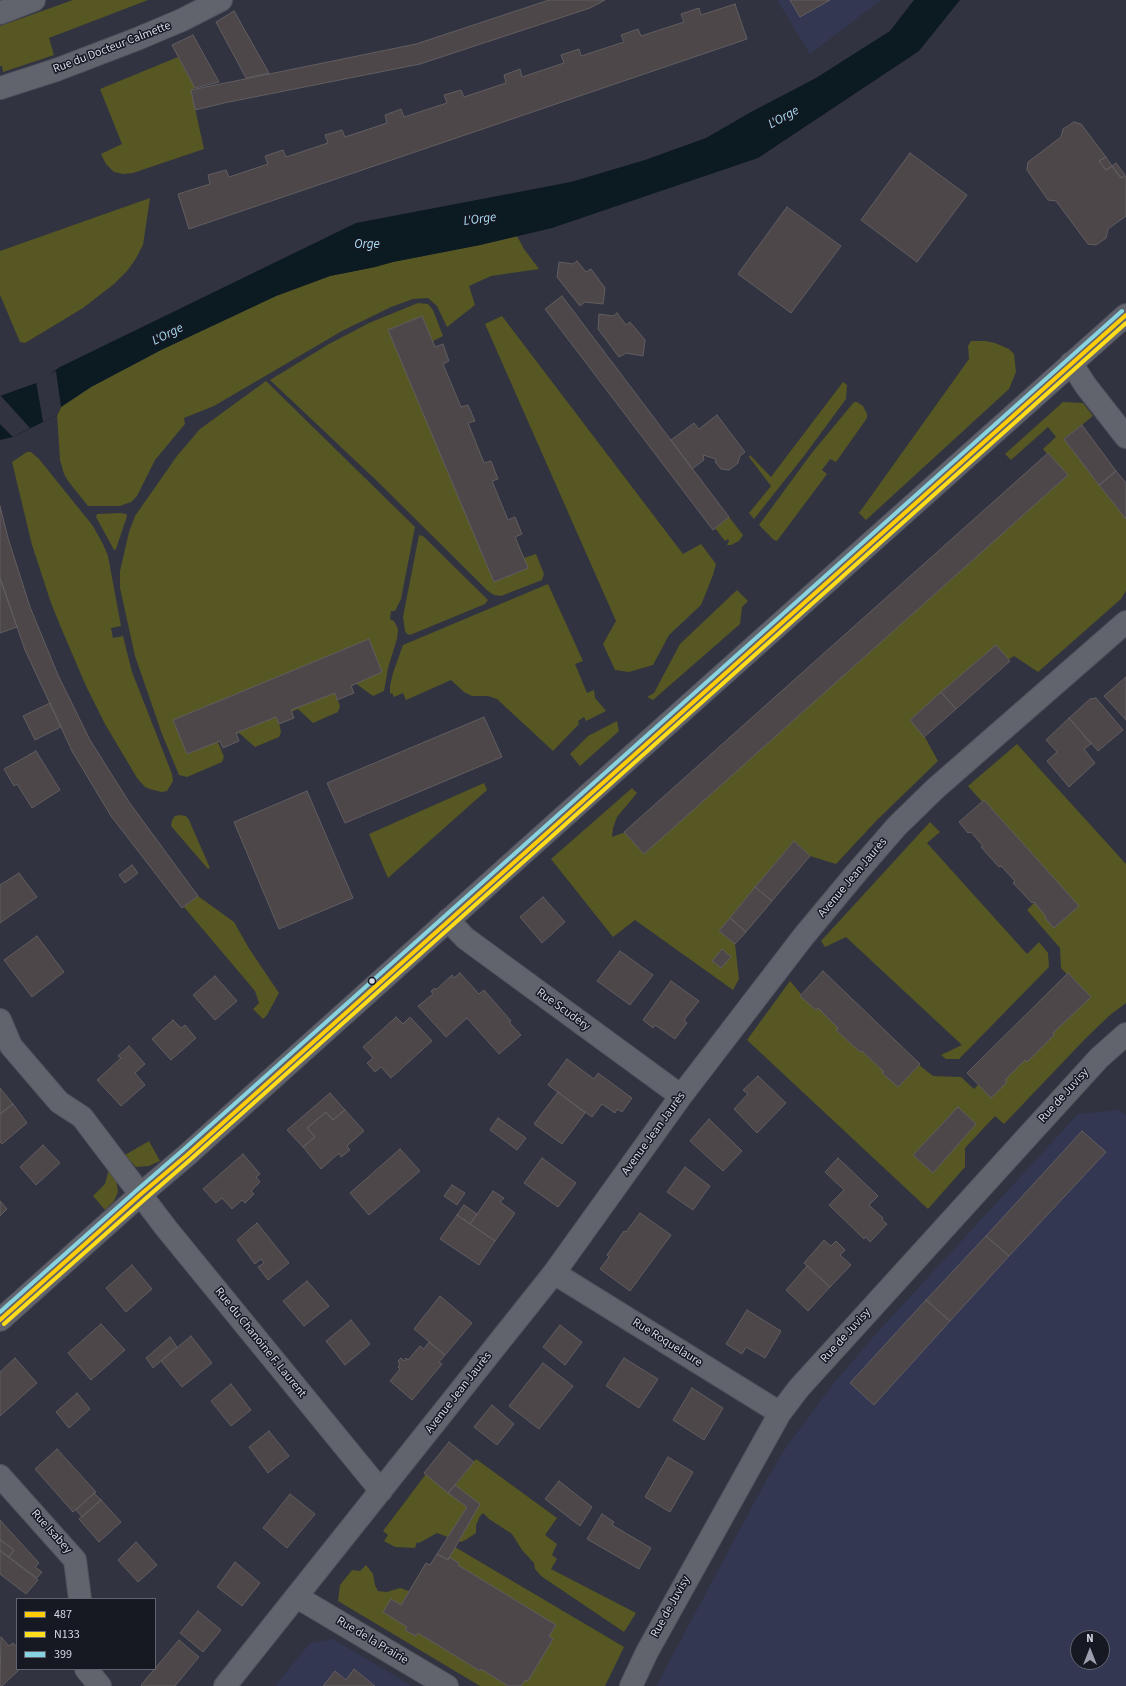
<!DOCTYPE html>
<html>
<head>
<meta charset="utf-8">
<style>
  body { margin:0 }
  #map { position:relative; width:1126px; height:1686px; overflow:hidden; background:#313340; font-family:"Source Sans 3",sans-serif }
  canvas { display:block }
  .legend { position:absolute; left:16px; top:1598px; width:140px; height:72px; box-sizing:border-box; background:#161822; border:1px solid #626571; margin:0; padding:5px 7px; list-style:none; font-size:12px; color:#d5d9e7 }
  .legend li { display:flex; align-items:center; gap:8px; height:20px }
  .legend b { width:20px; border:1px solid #626571 }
  .north { position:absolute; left:1070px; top:1630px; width:40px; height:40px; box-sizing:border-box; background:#161822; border:1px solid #626571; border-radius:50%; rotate:0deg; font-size:11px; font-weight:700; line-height:16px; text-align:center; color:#d5d9e7 }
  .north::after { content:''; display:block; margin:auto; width:14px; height:18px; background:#9c9fad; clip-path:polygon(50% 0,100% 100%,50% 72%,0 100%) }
</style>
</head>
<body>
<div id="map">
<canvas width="1126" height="1686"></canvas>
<ul class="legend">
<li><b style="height:5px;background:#fecd08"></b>487</li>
<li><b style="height:5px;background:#ffdc1c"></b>N133</li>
<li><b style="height:5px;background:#87d3df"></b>399</li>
</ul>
<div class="north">N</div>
</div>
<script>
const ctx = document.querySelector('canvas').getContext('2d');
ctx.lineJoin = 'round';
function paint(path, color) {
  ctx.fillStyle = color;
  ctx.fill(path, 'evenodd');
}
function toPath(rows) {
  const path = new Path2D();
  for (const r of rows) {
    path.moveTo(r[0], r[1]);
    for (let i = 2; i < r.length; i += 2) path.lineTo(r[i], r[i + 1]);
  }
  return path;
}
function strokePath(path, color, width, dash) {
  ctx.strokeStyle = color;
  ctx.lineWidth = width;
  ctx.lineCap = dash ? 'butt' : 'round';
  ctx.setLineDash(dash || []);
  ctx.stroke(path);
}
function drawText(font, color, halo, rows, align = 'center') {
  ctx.font = font + ' "Source Sans 3",sans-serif';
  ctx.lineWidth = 3;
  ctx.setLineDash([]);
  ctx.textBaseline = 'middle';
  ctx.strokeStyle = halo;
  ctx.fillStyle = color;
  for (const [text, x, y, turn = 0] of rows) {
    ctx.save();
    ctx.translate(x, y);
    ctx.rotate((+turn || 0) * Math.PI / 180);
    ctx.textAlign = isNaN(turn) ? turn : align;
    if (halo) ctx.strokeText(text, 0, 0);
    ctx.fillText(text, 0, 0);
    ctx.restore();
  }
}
const built = toPath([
  [777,0,881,0,810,54],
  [1118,1110,1126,1115,1126,1686,656,1686,768,1477,787,1446,834,1383,874,1336,1078,1114],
  [1078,1638,1102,1638,1102,1662,1078,1662],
  [333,1639,412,1686,275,1686,310,1643]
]);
const green = toPath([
  [73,0,148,0,49,38,54,55,3,72,2,66,0,66,0,26],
  [178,57,195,88,191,90,204,149,133,173,124,174,114,172,106,164,101,154,122,144,100,89],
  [150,198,143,245,135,260,127,271,114,284,83,308,25,343,20,342,0,295,0,251],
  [517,236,524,249,539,269,491,276,469,286,475,305,447,327,437,306,428,298,413,299,391,307,342,331,214,406,184,418,185,424,155,460,137,496,131,502,120,506,88,506,68,481,64,474,60,460,57,415,61,407,91,387,161,350,276,296,330,276,375,267,392,262,480,245],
  [418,303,428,304,433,310,443,336,433,341,524,558,536,554,544,574,542,580,501,596,494,595,488,591,377,481,270,380,329,344,369,323],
  [502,316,683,554,701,544,716,564,713,575,701,605,669,635,653,665,629,672,615,670,603,644,616,621,485,324],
  [971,341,985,341,995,343,1009,349,1014,354,1016,372,1009,389,866,520,859,513,969,359,968,346],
  [266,381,415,527,401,599,395,611,391,611,390,619,394,621,398,629,397,639,388,668,384,691,373,696,355,683,335,693,340,706,338,712,313,723,298,709,278,718,281,732,279,737,255,747,239,733,218,742,224,757,222,762,187,777,179,775,162,734,135,656,120,588,120,571,129,532,135,516,177,456,200,429],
  [843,382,847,385,846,399,804,456,754,519,749,513,771,486,749,457,750,455,771,477],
  [854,402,857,402,863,406,867,414,867,418,836,462,830,459,822,470,827,474,777,541,774,540,759,525,811,454],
  [1063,402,1083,403,1093,416,1064,439,1126,518,1126,591,1121,599,1038,672,1014,656,915,719,938,761,877,820,836,864,810,856,794,841,719,931,735,944,739,979,733,990,635,920,613,937,551,859,632,788,637,793,617,817,613,828,612,837,628,831,1065,475,1043,449,1056,437,1048,427,1011,460,1005,454],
  [27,452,31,452,39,459,93,526,103,544,108,556,121,626,111,628,113,638,123,636,132,672,172,774,173,781,167,791,161,792,150,789,145,787,137,778,105,724,86,686,62,630,51,603,32,545,12,462],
  [120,513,126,514,127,516,116,549,114,550,96,517,97,514],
  [729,517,743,535,739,541,731,545,727,545,729,541,728,539,725,541,715,528],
  [419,535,423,536,488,600,485,604,410,635,407,634,405,631,403,617],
  [548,584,583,661,575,664,587,693,594,690,595,698,606,711,586,721,584,717,578,721,579,724,553,751,497,699,488,696,472,696,464,692,451,680,406,700,403,693,394,697,392,693,390,694,390,686,393,673,403,645],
  [737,590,748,601,742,607,740,624,653,700,647,697,654,693,680,644],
  [617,721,619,731,580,766,570,754,588,736],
  [1017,744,1126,864,1126,1003,1110,1015,1085,1039,1004,1124,995,1116,965,1148,965,1167,928,1209,747,1040,790,981,801,994,800,996,816,1010,818,1008,884,1072,898,1087,919,1065,933,1076,961,1077,974,1089,1077,985,1061,968,1060,948,1027,910,1036,901,984,804,968,786],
  [484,783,487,790,388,878,369,834],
  [180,815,186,816,189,820,210,868,208,869,171,826,172,820,175,816],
  [930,822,940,832,927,843,1027,954,1039,942,1048,953,1049,967,959,1059,946,1059,941,1055,962,1045,846,937,825,947,821,941],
  [198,896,234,922,250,950,279,993,267,1015,263,1019,253,1009,259,1003,255,991,184,907],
  [149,1141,160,1161,149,1166,136,1167,125,1155],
  [109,1169,116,1178,118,1192,114,1201,105,1210,93,1196,105,1184],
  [476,1459,557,1518,545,1535,557,1544,552,1555,557,1559,551,1569,636,1613,624,1632,541,1576,535,1569,534,1563,522,1550,512,1534,489,1519,483,1513,480,1516,476,1525,476,1533,467,1539,461,1542,437,1533,419,1543,417,1542,415,1548,395,1547,384,1541,388,1535,383,1531,426,1474,449,1493],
  [455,1547,624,1647,605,1686,480,1686,338,1601,340,1585,352,1570,360,1571,366,1565,373,1574,375,1585,378,1591,387,1592,400,1588,409,1591,426,1563,430,1565]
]);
const water = toPath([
  [914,0,960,0,919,51,758,158,552,228,480,245,393,262,375,267,330,276,276,296,161,350,91,387,61,407,57,415,13,437,0,440,0,396,39,382,60,367,356,223,571,182,645,160,706,138,751,112,816,78,890,31]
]);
const pier = toPath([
  [56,371,61,407,57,415,43,422,36,381],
  [0,395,30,428,13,437,0,424]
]);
const building = toPath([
  [549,0,605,0,590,8,420,64,224,103,195,110,191,90,416,44,549,0],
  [790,0,830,0,800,17,790,0],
  [735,4,747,39,189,229,178,194,210,184,208,175,226,170,229,177,268,164,265,156,283,150,286,157,328,143,325,135,342,130,345,137,387,123,385,115,401,109,404,117,447,103,444,95,461,90,464,97,506,83,504,75,520,69,522,77,564,63,561,55,579,49,581,56,624,42,621,35,638,29,641,36,684,22,681,14,699,8,701,15,735,4],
  [234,11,269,73,246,78,216,22,234,11],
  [193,35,219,82,195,88,172,45,193,35],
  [1074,122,1081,124,1106,157,1099,161,1106,170,1112,166,1121,178,1126,176,1126,216,1108,229,1106,238,1096,245,1088,244,1056,201,1048,200,1027,170,1028,162,1061,137,1063,129,1074,122],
  [910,153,967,195,917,262,861,220,910,153],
  [1106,157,1112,166,1106,170,1099,161,1106,157],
  [1116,163,1125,175,1121,178,1112,166,1116,163],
  [787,207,841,246,791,313,738,274,787,207],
  [577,261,586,272,591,269,605,288,603,304,585,302,580,306,557,277,559,262,573,264,577,261],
  [562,296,729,517,713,530,545,309,562,296],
  [617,313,626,325,630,322,645,340,643,356,626,353,619,357,598,329,599,314,613,316,617,313],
  [422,316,435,347,443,344,449,361,443,364,461,407,468,405,475,421,468,423,484,463,491,461,498,479,492,481,508,520,515,517,522,534,515,537,528,568,494,582,388,330,422,316],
  [717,415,745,452,740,456,738,463,729,470,721,469,715,462,716,459,703,455,704,460,692,469,671,440,694,423,699,429,717,415],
  [1082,425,1116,471,1099,485,1064,439,1082,425],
  [1048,453,1068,475,644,854,624,832,1048,453],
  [1116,471,1126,483,1126,519,1099,485,1116,471],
  [0,506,8,538,30,607,58,675,90,740,129,802,198,896,182,908,111,816,72,751,25,650,0,578,0,506],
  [0,578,17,627,0,633,0,578],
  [369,639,382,672,351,686,354,693,337,700,335,693,291,710,294,718,279,724,276,717,236,733,239,741,223,748,220,741,187,754,173,720,369,639],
  [996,645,1010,661,956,709,941,692,996,645],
  [1126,677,1126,720,1104,696,1126,677],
  [941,692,956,709,924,737,910,720,941,692],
  [1096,698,1123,730,1098,751,1069,718,1090,699,1096,698],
  [50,703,61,727,35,740,23,716,50,703],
  [484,717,502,757,345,823,327,783,484,717],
  [1069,718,1091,744,1084,749,1095,763,1069,787,1047,761,1057,752,1046,740,1069,718],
  [36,751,60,790,32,808,17,784,14,786,4,769,36,751],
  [307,791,353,898,279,929,234,822,307,791],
  [984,800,1079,906,1054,928,1045,918,1046,917,1034,902,1032,903,1013,883,1015,881,1001,866,999,867,981,847,983,846,971,832,968,833,959,822,984,800],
  [794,841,810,856,772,901,755,887,794,841],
  [132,865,138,873,125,883,119,875,132,865],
  [19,873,37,897,0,923,0,885,19,873],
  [755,887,772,901,746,932,730,918,755,887],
  [543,897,565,922,542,943,520,917,543,897],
  [730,918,746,932,735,944,719,931,730,918],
  [37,936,64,972,32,997,4,960,37,936],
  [722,949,731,957,721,968,712,961,722,949],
  [620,951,653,975,630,1005,597,981,620,951],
  [823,971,920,1064,898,1087,882,1073,884,1072,862,1051,860,1052,836,1030,838,1028,818,1008,816,1010,800,996,823,971],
  [460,973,479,994,484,990,511,1021,509,1022,521,1035,499,1054,467,1018,446,1037,418,1006,433,994,431,991,435,988,436,990,452,975,454,978,460,973],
  [1068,973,1091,997,1053,1033,1054,1035,1027,1062,1025,1060,1005,1080,1007,1082,991,1098,967,1073,1068,973],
  [215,976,237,1001,215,1020,193,995,215,976],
  [671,981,699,1001,684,1020,687,1023,675,1039,655,1025,653,1028,643,1020,671,981],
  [396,1017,403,1024,410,1017,432,1041,391,1078,381,1067,375,1072,367,1063,373,1058,363,1047,396,1017],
  [173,1020,181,1028,185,1025,196,1038,171,1060,152,1039,173,1020],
  [129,1046,145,1064,135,1073,145,1085,121,1106,97,1080,121,1058,118,1056,129,1046],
  [567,1059,594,1079,598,1073,632,1098,622,1112,617,1109,615,1113,602,1104,592,1117,548,1085,567,1059],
  [758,1076,786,1103,757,1133,734,1109,748,1094,743,1090,758,1076],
  [0,1088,13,1104,0,1114,0,1088],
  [558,1092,585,1113,562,1144,534,1124,558,1092],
  [330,1093,345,1110,333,1120,326,1112,307,1128,315,1137,303,1147,287,1130,330,1093],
  [13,1104,27,1123,2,1144,0,1142,0,1114,13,1104],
  [958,1107,976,1124,933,1173,913,1155,958,1107],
  [345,1110,364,1131,347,1146,350,1150,341,1157,339,1153,321,1169,303,1147,315,1137,307,1128,326,1112,333,1120,345,1110],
  [498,1118,526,1138,517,1150,490,1130,498,1118],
  [709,1119,742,1151,723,1171,690,1141,709,1119],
  [1082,1131,1106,1152,1009,1256,986,1236,1082,1131],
  [43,1145,60,1163,36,1185,20,1167,43,1145],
  [400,1149,420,1171,369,1215,350,1193,400,1149],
  [243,1154,260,1174,256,1177,260,1182,251,1191,254,1194,245,1203,242,1200,232,1209,222,1198,216,1203,203,1189,243,1154],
  [542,1158,576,1183,558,1207,524,1183,542,1158],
  [838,1158,878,1196,869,1205,883,1218,882,1220,887,1224,870,1242,866,1237,864,1239,829,1205,844,1190,825,1172,838,1158],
  [685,1167,710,1186,693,1210,667,1192,685,1167],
  [452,1185,465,1193,457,1205,444,1196,452,1185],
  [493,1191,504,1198,500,1202,515,1213,495,1241,470,1224,493,1191],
  [0,1201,7,1209,0,1216,0,1201],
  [464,1205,477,1214,470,1224,457,1215,464,1205],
  [640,1213,671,1235,630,1291,600,1269,609,1257,607,1255,624,1231,626,1232,640,1213],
  [457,1215,495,1241,479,1265,440,1239,457,1215],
  [257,1223,289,1263,268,1280,258,1267,264,1263,261,1259,255,1264,237,1240,257,1223],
  [986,1236,1009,1256,950,1321,926,1300,986,1236],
  [824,1240,831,1246,836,1241,845,1250,840,1255,851,1265,830,1287,804,1263,824,1240],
  [132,1265,152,1289,126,1312,106,1288,132,1265],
  [807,1266,830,1287,808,1311,786,1290,807,1266],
  [307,1281,329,1306,304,1326,283,1301,307,1281],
  [440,1296,472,1323,445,1355,414,1329,440,1296],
  [926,1300,950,1321,874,1405,850,1383,926,1300],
  [747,1310,781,1331,765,1358,746,1347,742,1354,726,1344,747,1310],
  [351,1320,370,1344,345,1365,326,1341,351,1320],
  [101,1324,125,1350,91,1380,68,1353,101,1324],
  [560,1325,582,1342,565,1365,543,1347,560,1325],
  [191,1336,212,1363,182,1387,161,1361,191,1336],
  [170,1337,177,1347,153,1368,146,1358,170,1337],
  [429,1342,445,1355,439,1362,442,1364,412,1400,390,1381,400,1369,398,1367,400,1365,398,1361,401,1358,404,1361,406,1358,408,1360,420,1346,424,1349,429,1342],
  [15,1358,37,1383,0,1416,0,1372,15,1358],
  [624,1358,658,1379,639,1408,606,1386,624,1358],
  [543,1363,573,1386,539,1429,509,1406,543,1363],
  [231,1384,251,1410,231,1426,211,1401,231,1384],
  [692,1388,723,1408,704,1440,673,1420,692,1388],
  [77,1393,90,1409,69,1428,56,1412,77,1393],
  [492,1405,514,1424,497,1445,474,1427,492,1405],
  [269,1431,289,1456,268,1473,249,1447,269,1431],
  [449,1442,474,1462,448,1493,424,1473,449,1442],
  [57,1449,96,1492,73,1512,35,1469,57,1449],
  [668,1457,693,1472,670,1512,645,1497,668,1457],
  [559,1481,592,1507,580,1526,545,1499,559,1481],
  [455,1485,480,1504,448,1560,437,1554,467,1507,448,1493,455,1485],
  [94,1493,101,1500,82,1517,76,1510,94,1493],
  [290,1494,315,1514,287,1548,263,1528,290,1494],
  [101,1500,121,1522,99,1542,79,1519,101,1500],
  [602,1514,614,1522,612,1525,651,1548,639,1569,587,1539,602,1514],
  [0,1520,39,1563,35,1567,42,1572,37,1578,9,1557,14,1550,0,1540,0,1520],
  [0,1540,14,1550,9,1557,0,1550,0,1540],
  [136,1542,157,1565,138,1582,118,1560,136,1542],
  [0,1551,38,1580,26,1594,0,1574,0,1551],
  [437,1554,448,1560,449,1557,459,1563,458,1565,556,1625,549,1636,553,1639,528,1681,525,1680,521,1686,508,1686,481,1669,480,1671,418,1633,416,1636,405,1630,407,1627,383,1612,391,1599,401,1605,426,1563,430,1565,437,1554],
  [235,1562,260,1583,242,1606,217,1587,235,1562],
  [198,1611,221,1630,203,1652,180,1633,198,1611],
  [1,1637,9,1646,13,1643,17,1647,17,1669,20,1669,2,1686,0,1686,1,1637],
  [179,1640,199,1657,175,1686,142,1686,141,1685,179,1640],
  [354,1669,375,1686,323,1686,335,1671,346,1680,354,1669]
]);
const minor = toPath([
  [0,13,34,0],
  [0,88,56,70,137,39,182,20,221,0],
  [1071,363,1086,386,1126,437],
  [448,920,465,938,681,1096],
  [0,1020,11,1046,59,1102,82,1117,166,1228,381,1491],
  [554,1273,780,1413],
  [0,1320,141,1194,187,1155,559,821,1126,315],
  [0,1476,75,1560,80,1599],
  [297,1597,447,1686],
  [86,1669,100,1686],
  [225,1686,554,1273,681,1096,803,937,857,872,897,826,936,788,1126,622],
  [631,1686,647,1652,780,1413,799,1388,1027,1137,1099,1058,1126,1034]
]);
const bus1 = toPath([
  [0,1320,141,1194,187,1155,1126,315]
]);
const bus2 = toPath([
  [4,1324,145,1199,191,1159,1126,323]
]);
const bus3 = toPath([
  [0,1312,137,1190,183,1150,1122,311]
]);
const markers = [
  [372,981,3.5,"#d5d9e7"]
];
const streetNames = [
  ["Rue du Docteur Calmette",112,48,-21],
  ["Avenue Jean Jaurès",853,878,-50],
  ["Rue Scudéry",563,1010,36],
  ["Rue de Juvisy",1064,1096,-48],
  ["Avenue Jean Jaurès",654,1134,-54],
  ["Rue de Juvisy",846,1336,-48],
  ["Rue du Chanoine F. Laurent",260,1343,51],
  ["Rue Roquelaure",667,1343,32],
  ["Avenue Jean Jaurès",459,1393,-52],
  ["Rue Isabey",51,1532,48],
  ["Rue de Juvisy",671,1607,-61],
  ["Rue de la Prairie",372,1641,31]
];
const waterNames = [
  ["L'Orge",784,118,-29],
  ["L'Orge",480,220,-8],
  ["Orge",367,245],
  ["L'Orge",168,335,-27]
];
paint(built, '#333752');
paint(green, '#565723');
paint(water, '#0c1a21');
paint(pier, '#313340');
paint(building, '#4d4749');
strokePath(building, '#615d60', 1);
strokePath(minor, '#4f525d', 24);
strokePath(minor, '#62646d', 22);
strokePath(bus1, '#fecd08', 4);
strokePath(bus2, '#ffdc1c', 4);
strokePath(bus3, '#87d3df', 4);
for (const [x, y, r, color] of markers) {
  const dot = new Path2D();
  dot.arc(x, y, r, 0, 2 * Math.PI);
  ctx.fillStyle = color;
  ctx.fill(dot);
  strokePath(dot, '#161822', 1.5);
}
drawText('12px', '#d5d9e7', '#161822', streetNames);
drawText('italic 13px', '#a8ddf3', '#161822', waterNames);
</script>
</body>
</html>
